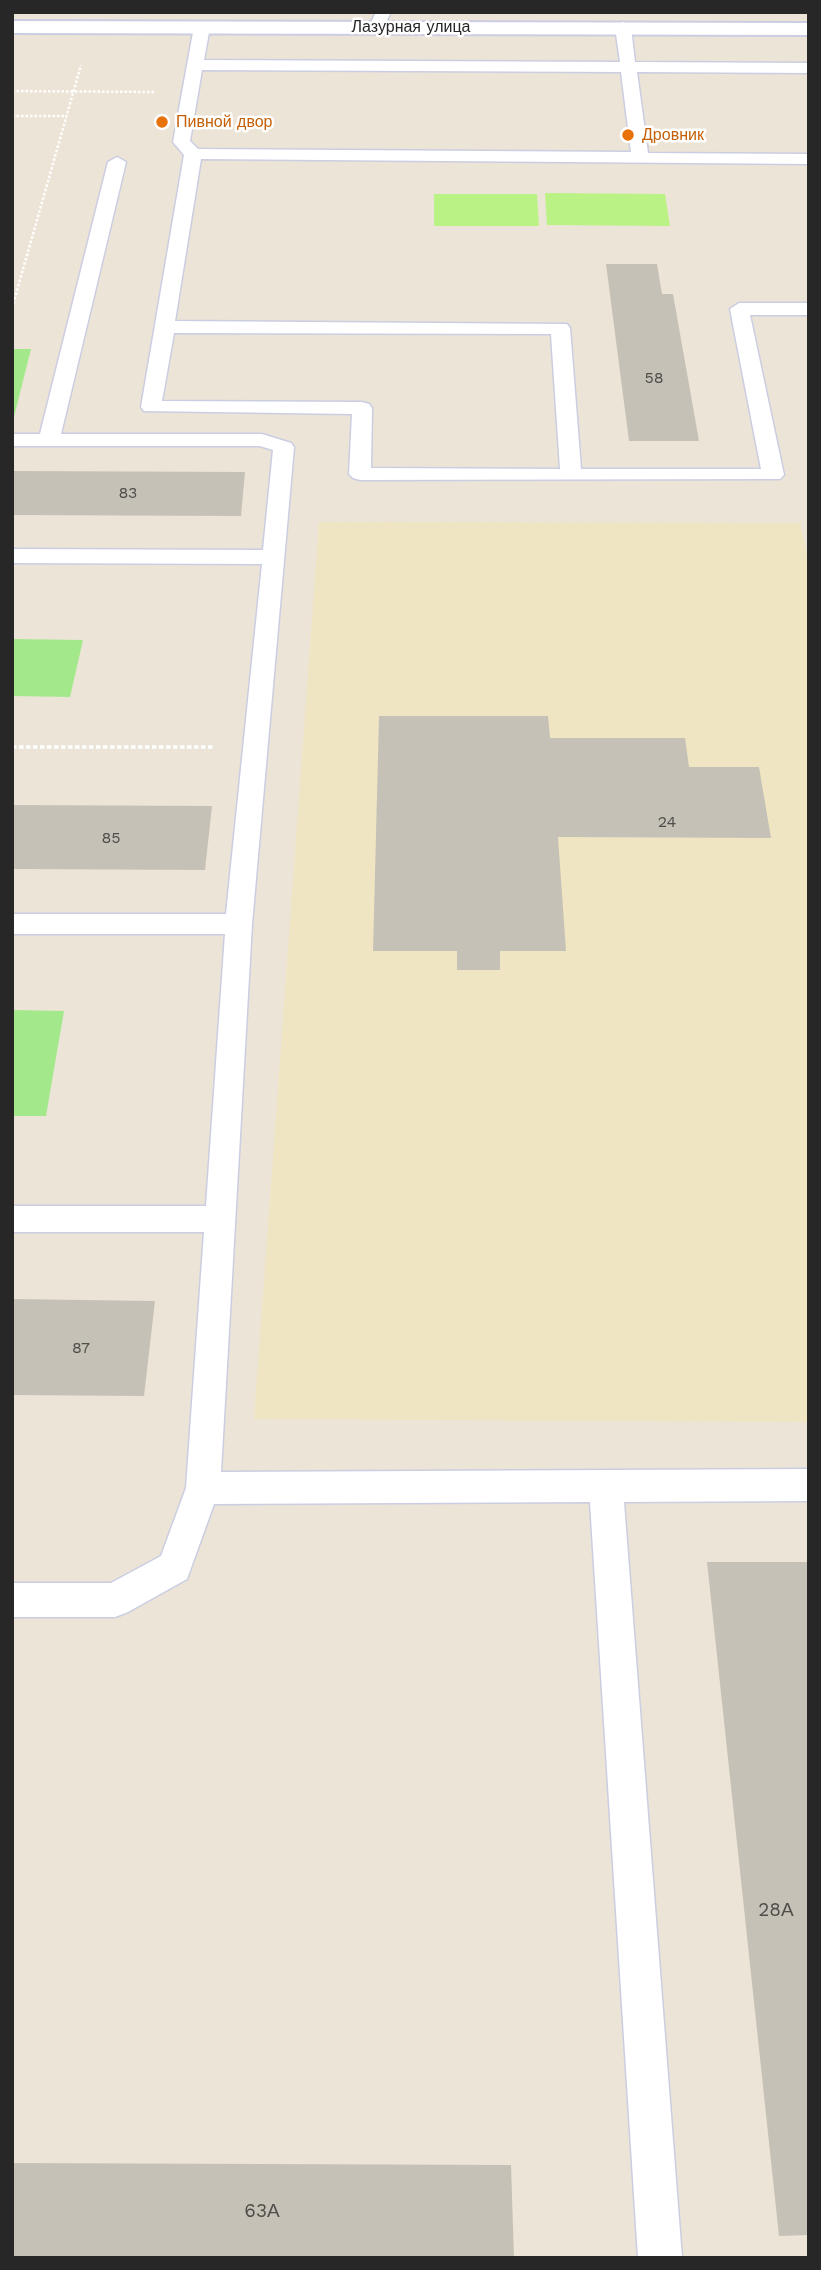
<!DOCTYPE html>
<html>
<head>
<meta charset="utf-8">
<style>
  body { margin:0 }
  #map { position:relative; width:821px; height:2270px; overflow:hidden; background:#ece4d6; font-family:"Work Sans",sans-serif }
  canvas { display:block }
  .frame { position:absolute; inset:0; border:14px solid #272727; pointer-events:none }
</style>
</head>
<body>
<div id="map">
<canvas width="821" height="2270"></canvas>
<div class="frame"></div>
</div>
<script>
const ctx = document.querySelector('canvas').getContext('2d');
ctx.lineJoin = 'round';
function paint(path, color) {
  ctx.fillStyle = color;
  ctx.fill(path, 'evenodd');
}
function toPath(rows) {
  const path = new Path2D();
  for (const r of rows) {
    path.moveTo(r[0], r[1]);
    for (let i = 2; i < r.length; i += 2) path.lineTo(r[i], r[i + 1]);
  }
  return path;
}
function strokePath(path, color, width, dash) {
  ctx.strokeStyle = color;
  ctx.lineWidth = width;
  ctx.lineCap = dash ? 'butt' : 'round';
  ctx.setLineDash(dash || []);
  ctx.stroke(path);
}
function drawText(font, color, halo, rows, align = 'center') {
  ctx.font = font + ' "Work Sans",sans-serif';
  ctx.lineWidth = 5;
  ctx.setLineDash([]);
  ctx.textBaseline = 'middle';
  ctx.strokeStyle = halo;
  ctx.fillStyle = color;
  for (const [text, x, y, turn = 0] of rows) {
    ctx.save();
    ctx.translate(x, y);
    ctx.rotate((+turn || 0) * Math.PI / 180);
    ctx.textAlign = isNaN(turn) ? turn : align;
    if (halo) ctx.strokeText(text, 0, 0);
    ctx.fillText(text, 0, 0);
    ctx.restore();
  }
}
const education = toPath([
  [319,522,800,523,809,562,809,1422,254,1419]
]);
const green = toPath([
  [12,349,31,349,13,421,12,421],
  [12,639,83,640,70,697,12,696],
  [12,1010,64,1011,46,1116,12,1116]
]);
const pitch = toPath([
  [545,193,665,194,670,226,547,225],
  [434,194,537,194,539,226,434,226]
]);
const building = toPath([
  [606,264,657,264,662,294,673,294,699,441,629,441],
  [12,471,245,472,241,516,12,515],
  [379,716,548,716,550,738,685,738,689,767,759,767,771,838,558,837,566,951,500,951,500,970,457,970,457,951,373,951],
  [12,805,212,806,205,870,12,869],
  [12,1299,155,1301,144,1396,12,1395],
  [707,1562,809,1562,809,2235,779,2236],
  [12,2163,511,2165,514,2258,12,2258]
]);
const pathFar1 = toPath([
  [12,91,155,92],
  [12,116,67,116],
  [12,308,81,65]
]);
const path = toPath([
  [12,747,214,747]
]);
const lane = toPath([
  [376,12,391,12,382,30,377,32,369,27,376,12],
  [202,22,210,27,204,60,620,62,615,27,623,22,631,27,635,62,809,63,809,73,637,72,648,153,809,154,809,164,201,159,175,321,567,324,570,328,581,469,761,469,730,309,739,303,809,303,809,315,750,315,784,475,780,479,360,480,353,478,349,474,352,414,144,411,141,407,184,155,173,142,194,27,202,22],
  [202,70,621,72,631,152,198,149,190,141,202,70],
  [174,333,551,334,560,469,371,468,372,408,369,404,362,402,162,401,174,333],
  [117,157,126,162,61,434,262,434,291,443,294,447,252,924,221,1472,809,1469,809,1501,624,1502,682,2258,638,2258,590,1502,214,1504,187,1579,128,1612,115,1617,12,1617,12,1583,111,1583,161,1556,186,1488,204,1232,12,1232,12,1206,206,1206,225,934,12,934,12,914,226,914,262,564,12,563,12,549,263,550,273,450,260,446,12,446,12,434,40,434,108,162,117,157]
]);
const street = toPath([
  [12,21,809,23,809,35,12,33,12,21]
]);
const markers = [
  [162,122,7,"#e8710a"],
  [628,135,7,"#e8710a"]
];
const farStreetnames = [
  ["Лазурная улица",411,27]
];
const farFoodnames = [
  ["Пивной двор",176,122],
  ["Дровник",642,135]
];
const numberNames = [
  ["58",654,378],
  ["83",128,493],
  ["24",667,822],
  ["85",111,838],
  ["87",81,1348]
];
const nearNumbernames = [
  ["28А",776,1910],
  ["63А",262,2211]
];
paint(education, '#f0e5c3');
paint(green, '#a3e98c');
paint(pitch, '#bbf286');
paint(building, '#c6c1b6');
strokePath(lane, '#cbcee2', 3);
strokePath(street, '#cbcee2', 4);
strokePath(pathFar1, '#fff', 2.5, [2.5, 2]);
strokePath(path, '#fff', 3.5, [4.5, 2.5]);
paint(lane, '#fff');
paint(street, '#fff');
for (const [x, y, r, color] of markers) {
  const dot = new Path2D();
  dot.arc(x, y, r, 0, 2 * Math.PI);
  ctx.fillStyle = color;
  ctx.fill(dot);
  strokePath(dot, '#fff', 2.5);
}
drawText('16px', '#272727', '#fff', farStreetnames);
drawText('16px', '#c56008', '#fff', farFoodnames, 'left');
drawText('16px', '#4f4e4b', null, numberNames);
drawText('19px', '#4f4e4b', null, nearNumbernames);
</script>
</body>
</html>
